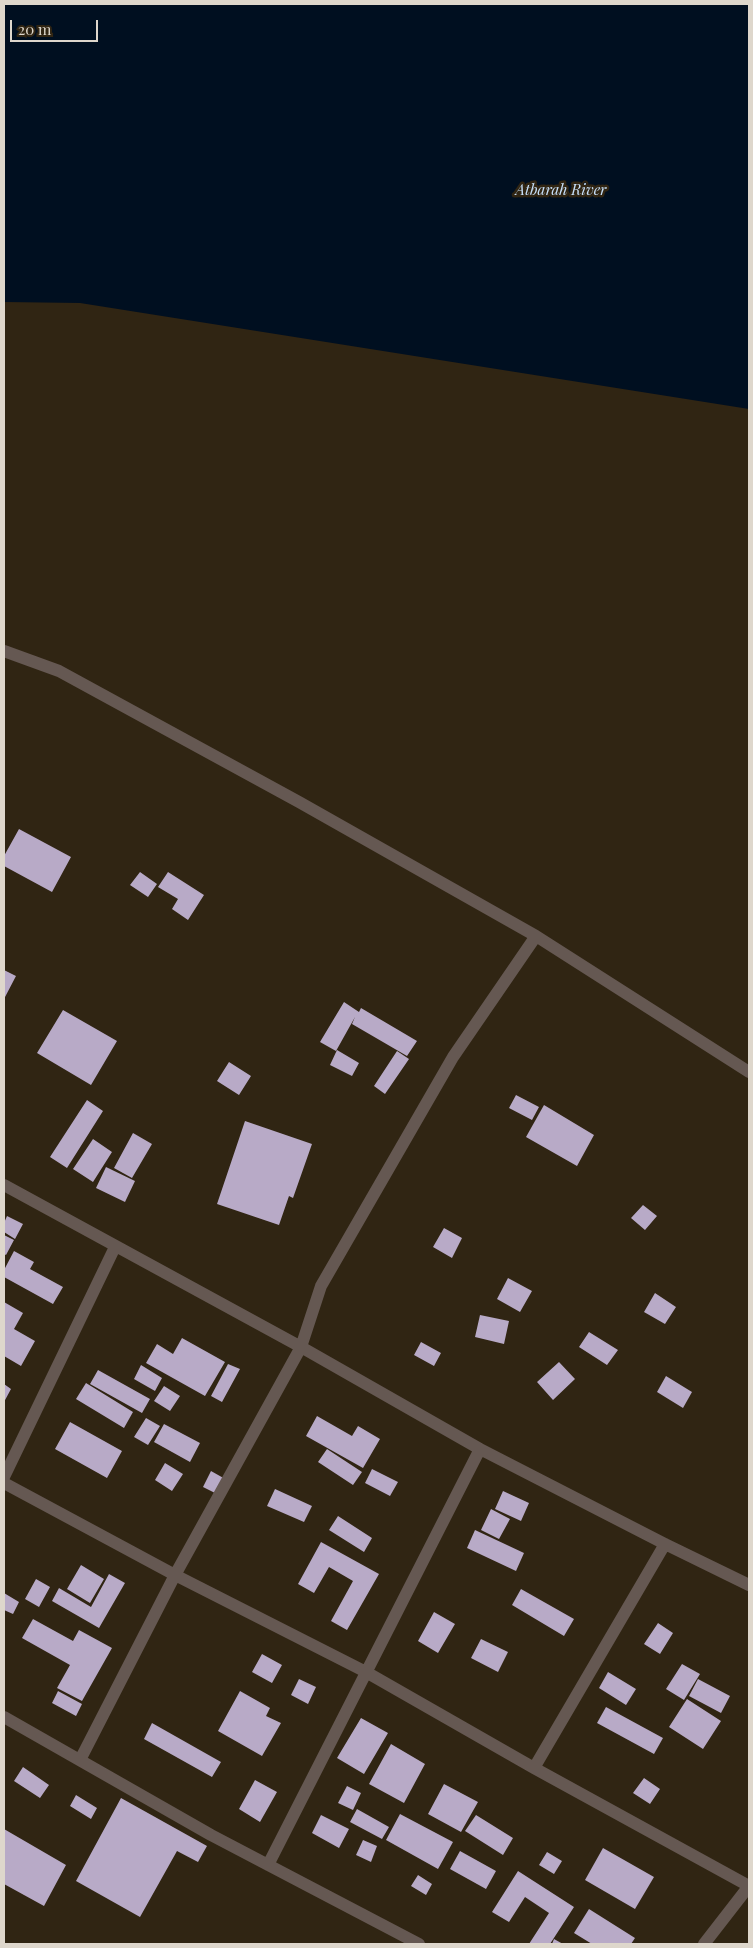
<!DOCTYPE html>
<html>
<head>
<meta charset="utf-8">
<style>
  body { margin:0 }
  #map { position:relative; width:753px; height:1948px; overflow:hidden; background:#302513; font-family:"Playfair Display",serif }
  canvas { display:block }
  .frame { position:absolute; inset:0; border:5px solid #ded7cc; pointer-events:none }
  .scale { position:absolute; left:10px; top:20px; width:88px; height:22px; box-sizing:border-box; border:2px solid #ded7cc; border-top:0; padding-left:6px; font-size:15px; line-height:18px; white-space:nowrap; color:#ded7cc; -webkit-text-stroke:4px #302513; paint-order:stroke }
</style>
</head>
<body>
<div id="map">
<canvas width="753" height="1948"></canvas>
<div class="frame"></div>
<div class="scale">20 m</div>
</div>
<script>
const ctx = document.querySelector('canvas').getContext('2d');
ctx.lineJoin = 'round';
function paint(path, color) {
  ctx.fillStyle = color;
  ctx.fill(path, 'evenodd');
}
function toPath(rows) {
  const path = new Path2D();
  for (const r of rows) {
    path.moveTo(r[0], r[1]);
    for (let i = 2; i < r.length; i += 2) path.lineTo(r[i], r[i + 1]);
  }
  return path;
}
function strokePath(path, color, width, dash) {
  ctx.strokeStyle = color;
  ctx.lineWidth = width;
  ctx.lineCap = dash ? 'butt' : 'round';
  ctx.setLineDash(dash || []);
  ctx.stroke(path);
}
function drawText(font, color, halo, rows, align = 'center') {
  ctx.font = font + ' "Playfair Display",serif';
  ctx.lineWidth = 5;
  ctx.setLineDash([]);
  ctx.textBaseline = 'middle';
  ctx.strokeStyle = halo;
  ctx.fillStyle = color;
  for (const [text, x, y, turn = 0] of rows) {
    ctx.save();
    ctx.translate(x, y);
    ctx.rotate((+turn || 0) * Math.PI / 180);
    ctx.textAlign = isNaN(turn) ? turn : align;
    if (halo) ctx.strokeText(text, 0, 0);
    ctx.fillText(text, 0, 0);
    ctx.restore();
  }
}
const water = toPath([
  [4,4,749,4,749,409,80,303,4,302]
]);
const building = toPath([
  [19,829,71,857,52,892,4,866,4,856],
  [140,872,157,884,148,897,130,885],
  [168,872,204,895,188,920,172,909,178,899,158,887],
  [4,970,16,976,4,999],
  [344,1002,359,1012,361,1008,417,1041,407,1056,352,1024,355,1017,336,1051,320,1042],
  [63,1010,117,1041,91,1085,37,1053],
  [337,1050,359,1063,352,1076,330,1065],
  [397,1051,409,1059,385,1094,374,1086],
  [229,1062,251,1076,239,1095,217,1081],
  [516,1095,539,1107,532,1120,509,1108],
  [87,1100,103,1111,67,1168,50,1157],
  [544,1105,594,1135,577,1166,526,1137],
  [245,1121,312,1144,293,1198,289,1196,279,1225,217,1204],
  [133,1133,152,1144,132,1178,114,1168],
  [93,1139,112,1152,93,1182,73,1169],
  [106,1167,135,1181,125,1202,96,1188],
  [643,1205,657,1216,645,1230,631,1218],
  [7,1216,23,1224,15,1239,4,1232,4,1223],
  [444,1228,462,1238,452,1258,433,1247],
  [4,1235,14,1240,6,1255,4,1254],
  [14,1251,34,1262,30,1269,63,1287,53,1304,4,1277,4,1270],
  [508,1278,532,1291,520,1312,497,1299],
  [655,1293,676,1307,665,1324,644,1312],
  [4,1302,23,1313,14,1329,35,1341,21,1366,4,1356],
  [480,1315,509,1321,504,1344,475,1337],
  [589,1332,618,1350,607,1365,579,1347],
  [182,1338,225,1362,205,1396,146,1363,157,1344,173,1354],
  [421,1342,441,1353,434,1366,414,1355],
  [559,1362,575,1379,553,1400,537,1382],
  [228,1364,240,1369,222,1402,211,1396],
  [141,1365,162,1378,155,1391,134,1379],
  [98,1370,150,1399,142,1413,90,1384],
  [666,1376,692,1392,683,1408,657,1392],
  [86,1383,133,1412,124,1428,76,1399],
  [4,1384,11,1389,4,1402],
  [164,1386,180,1396,170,1411,154,1401],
  [317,1416,352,1436,358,1426,380,1439,363,1468,306,1436],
  [146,1418,160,1426,148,1445,134,1437],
  [70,1422,122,1451,107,1478,55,1449],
  [164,1424,200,1443,190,1462,154,1442],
  [327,1449,362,1472,353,1485,318,1462],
  [165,1463,183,1474,172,1491,155,1480],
  [372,1469,398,1482,390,1496,365,1483],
  [211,1471,227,1480,219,1495,203,1487],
  [275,1489,312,1506,304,1522,267,1506],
  [503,1491,529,1503,521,1521,495,1509],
  [491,1509,510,1519,499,1539,481,1530],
  [338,1516,372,1538,364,1552,329,1530],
  [475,1530,524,1553,516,1571,467,1548],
  [321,1542,379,1574,347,1630,331,1621,353,1581,329,1567,314,1593,298,1584],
  [81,1565,104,1579,90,1603,67,1589],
  [109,1574,125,1583,99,1628,52,1601,59,1588,91,1607],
  [36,1579,50,1587,39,1607,25,1599],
  [521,1589,574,1619,564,1636,512,1605],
  [4,1593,19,1602,13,1614,4,1610],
  [434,1612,455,1624,438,1653,418,1641],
  [33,1619,73,1641,79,1630,112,1648,82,1701,57,1688,70,1665,22,1638],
  [658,1623,673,1633,660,1654,644,1644],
  [481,1639,508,1652,498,1672,471,1658],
  [262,1654,282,1665,272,1683,252,1672],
  [682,1664,700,1674,684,1700,666,1689],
  [608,1672,636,1689,626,1705,599,1688],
  [299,1679,316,1687,308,1704,291,1695],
  [698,1679,730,1696,721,1713,689,1696],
  [58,1691,82,1704,76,1716,52,1703],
  [240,1691,270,1708,266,1716,281,1723,262,1756,218,1731],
  [687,1699,721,1721,703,1749,669,1727],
  [606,1707,663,1738,654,1754,597,1723],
  [361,1718,388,1733,364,1774,337,1758],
  [152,1723,221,1762,212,1777,144,1739],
  [391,1744,425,1764,404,1803,369,1784],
  [23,1767,49,1785,40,1798,14,1781],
  [644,1778,660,1789,650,1804,633,1793],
  [255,1780,277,1792,260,1822,239,1809],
  [444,1784,478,1802,461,1832,428,1814],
  [347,1786,361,1793,353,1810,338,1803],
  [76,1795,97,1808,91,1819,70,1806],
  [121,1798,207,1846,198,1862,177,1851,140,1917,76,1881],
  [357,1809,389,1827,382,1839,350,1822],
  [400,1814,453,1842,438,1869,386,1840],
  [321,1815,349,1829,339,1848,312,1833],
  [476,1815,513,1838,503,1855,465,1831],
  [4,1829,66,1865,44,1906,4,1884],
  [363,1840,377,1846,371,1862,356,1855],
  [603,1848,654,1877,635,1909,585,1880],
  [460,1851,496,1871,486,1889,450,1869],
  [547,1852,562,1861,554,1874,539,1865],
  [518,1871,574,1907,550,1944,529,1944,549,1913,525,1897,509,1922,492,1912],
  [418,1875,432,1884,426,1895,411,1886],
  [589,1909,635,1938,631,1944,592,1944,574,1933],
  [554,1939,563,1944,552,1944]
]);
const street = toPath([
  [4,651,59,671,299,802,536,936,749,1072],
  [4,1185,301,1347,480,1449,665,1544,749,1585],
  [4,1477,115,1247],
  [4,1483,175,1575,366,1672,534,1768,749,1886],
  [4,1717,211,1835,419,1944],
  [80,1760,175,1575,301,1347,321,1286,453,1057,536,936],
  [534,1768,665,1544],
  [268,1865,480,1449],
  [704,1944,749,1886]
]);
const waterNames = [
  ["Atbarah River",561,190]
];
paint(water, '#000f20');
paint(building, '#b8aac7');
strokePath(street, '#655852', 12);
drawText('italic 15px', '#c7e0fa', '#302513', waterNames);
</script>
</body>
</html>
